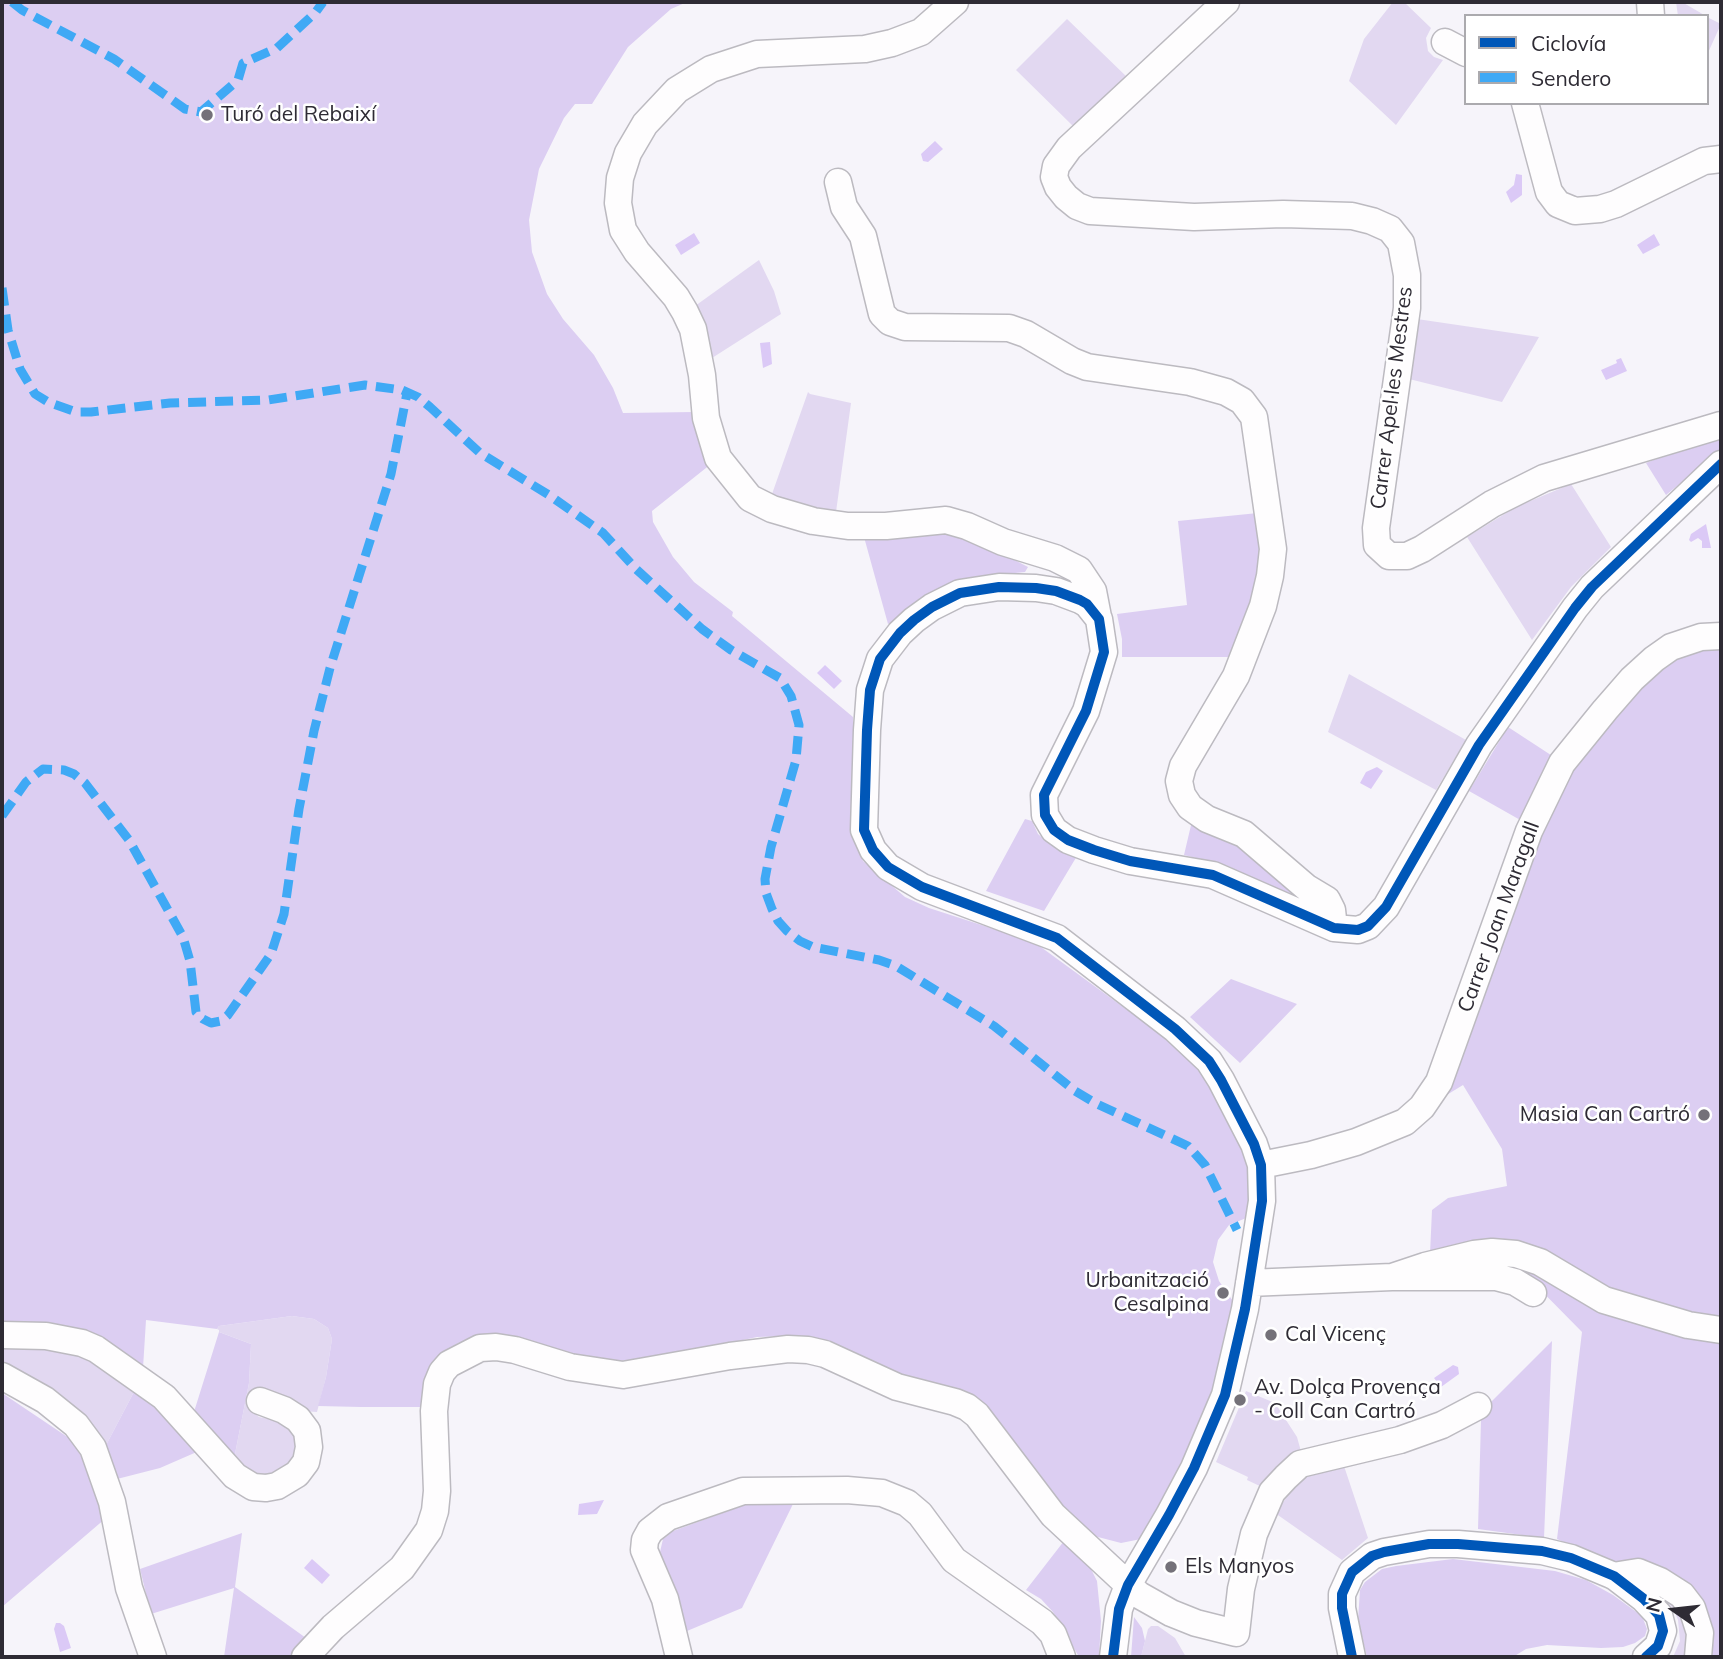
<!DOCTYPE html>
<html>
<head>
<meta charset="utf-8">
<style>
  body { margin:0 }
  #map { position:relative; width:1723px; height:1659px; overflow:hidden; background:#f6f4fa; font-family:Mulish,sans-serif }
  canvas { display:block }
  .frame { position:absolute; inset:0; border:4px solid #2e2b34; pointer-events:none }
  .legend { position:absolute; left:1464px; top:14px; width:245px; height:91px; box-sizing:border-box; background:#fff; border:2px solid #abaaae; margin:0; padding:9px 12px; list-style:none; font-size:21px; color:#2e2b34 }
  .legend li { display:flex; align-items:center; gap:14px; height:35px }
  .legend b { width:35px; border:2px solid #abaaae }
  .north { position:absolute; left:1639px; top:1575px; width:70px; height:70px; -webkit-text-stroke:5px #fff; paint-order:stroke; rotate:284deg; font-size:19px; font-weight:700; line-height:28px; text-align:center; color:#2e2b34 }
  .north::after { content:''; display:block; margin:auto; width:24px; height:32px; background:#2e2b34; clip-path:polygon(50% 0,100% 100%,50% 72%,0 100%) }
</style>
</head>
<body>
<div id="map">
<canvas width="1723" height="1659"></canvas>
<div class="frame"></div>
<ul class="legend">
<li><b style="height:9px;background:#0057b8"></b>Ciclovía</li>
<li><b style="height:9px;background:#3fa9f5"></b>Sendero</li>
</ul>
<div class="north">N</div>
</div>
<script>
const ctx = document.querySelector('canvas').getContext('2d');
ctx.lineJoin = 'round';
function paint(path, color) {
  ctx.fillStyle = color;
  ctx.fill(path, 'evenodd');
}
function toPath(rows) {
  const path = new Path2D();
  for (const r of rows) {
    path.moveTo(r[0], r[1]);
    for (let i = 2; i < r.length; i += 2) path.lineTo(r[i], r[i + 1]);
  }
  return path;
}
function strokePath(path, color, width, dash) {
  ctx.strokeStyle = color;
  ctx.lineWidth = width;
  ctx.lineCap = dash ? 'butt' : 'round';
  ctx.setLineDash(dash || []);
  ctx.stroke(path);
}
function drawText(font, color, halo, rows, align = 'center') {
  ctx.font = font + ' Mulish,sans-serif';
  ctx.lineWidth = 5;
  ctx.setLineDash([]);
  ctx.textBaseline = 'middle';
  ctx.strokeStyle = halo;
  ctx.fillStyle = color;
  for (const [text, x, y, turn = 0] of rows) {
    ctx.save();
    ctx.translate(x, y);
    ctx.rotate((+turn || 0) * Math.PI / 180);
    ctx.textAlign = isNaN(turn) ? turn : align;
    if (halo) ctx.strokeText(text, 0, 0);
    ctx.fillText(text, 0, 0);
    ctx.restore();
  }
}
const green = toPath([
  [1393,2,1404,2,1431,28,1426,38,1428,51,1434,57,1443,60,1396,125,1349,81,1364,39],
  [1676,2,1682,2,1706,16,1678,16],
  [1707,17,1721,24,1707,55],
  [1067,19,1128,78,1074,127,1016,70],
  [759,260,774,291,781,314,712,358,708,336,695,306],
  [1417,319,1539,337,1502,402,1409,379],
  [808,392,810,394,851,403,836,512,791,504,772,494],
  [1571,484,1611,547,1571,587,1532,640,1467,537,1516,507],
  [1349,674,1466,740,1436,790,1328,732],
  [292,1316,314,1319,328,1328,332,1339,326,1377,317,1412,302,1411,258,1388,250,1393,247,1400,250,1409,259,1417,283,1422,295,1435,297,1447,292,1461,273,1476,256,1475,234,1459,249,1383,251,1344,219,1332,219,1330,217,1329,219,1326],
  [2,1346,54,1347,90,1358,136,1388,104,1449,2,1366],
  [1246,1391,1275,1403,1297,1437,1302,1455,1264,1488,1247,1480,1248,1477,1216,1462],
  [1343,1463,1368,1538,1342,1560,1275,1513,1298,1482,1308,1475],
  [1659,1595,1683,1611,1691,1657,1673,1657,1680,1641,1678,1620,1673,1608],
  [1151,1626,1158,1626,1175,1638,1186,1657,1141,1657,1148,1629]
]);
const forest = toPath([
  [2,2,687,2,671,9,628,47,592,104,575,104,564,118,539,169,529,220,532,252,547,294,563,319,594,355,613,388,623,413,694,412,711,464,652,511,653,522,673,557,694,582,733,612,732,616,853,717,855,839,863,861,905,897,929,908,1034,942,1178,1047,1207,1080,1245,1153,1256,1214,1229,1225,1218,1240,1213,1262,1219,1281,1237,1307,1207,1419,1141,1539,1121,1543,1098,1537,1080,1527,1059,1507,1017,1445,981,1404,789,1336,757,1337,674,1355,620,1361,589,1361,482,1336,458,1343,439,1356,426,1374,422,1407,361,1407,318,1406,326,1377,332,1339,328,1328,314,1319,292,1316,219,1326,217,1329,146,1320,143,1368,2,1326],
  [1721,433,1721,450,1666,495,1646,463],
  [1258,513,1261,556,1258,583,1234,657,1122,657,1122,639,1117,614,1187,605,1178,521],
  [947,532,978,541,1028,567,1025,572,986,576,888,624,864,537],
  [1701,646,1721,647,1721,1657,1712,1657,1714,1634,1710,1620,1702,1606,1557,1539,1582,1332,1513,1262,1430,1254,1432,1210,1448,1198,1507,1186,1502,1149,1463,1085,1445,1096,1517,880,1582,746,1661,666],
  [1508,727,1557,759,1522,821,1469,791],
  [1025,819,1032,821,1038,834,1047,842,1077,856,1044,911,986,891],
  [1192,821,1235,843,1317,903,1299,901,1228,866,1184,855],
  [1231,979,1297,1004,1240,1063,1190,1017],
  [219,1332,251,1344,249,1383,234,1459,193,1415],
  [1552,1341,1544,1538,1478,1529,1481,1420,1490,1414,1491,1402],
  [136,1388,155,1403,199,1451,160,1468,117,1479,104,1449],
  [2,1393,69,1438,80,1454,96,1489,106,1518,2,1607],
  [750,1503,793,1504,742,1608,687,1631,663,1565,660,1552,663,1539,673,1531],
  [242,1533,235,1587,306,1638,291,1657,224,1657,234,1588,151,1614,140,1569],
  [1064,1541,1090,1567,1097,1581,1101,1621,1099,1657,1079,1657,1053,1612,1041,1599,1026,1590],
  [1453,1559,1555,1571,1586,1580,1613,1595,1642,1616,1647,1629,1645,1636,1635,1643,1623,1647,1601,1648,1547,1645,1526,1649,1513,1657,1367,1657,1358,1620,1360,1590,1365,1582,1382,1569,1396,1566],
  [1134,1617,1142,1628,1145,1641,1141,1657,1131,1657]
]);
const water = toPath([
  [935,141,943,149,928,162,923,161,921,154],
  [1516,174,1522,175,1522,195,1511,203,1506,192,1514,185],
  [694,233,700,243,681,255,675,245],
  [1654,234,1660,245,1643,254,1637,245],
  [770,342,772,364,763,368,760,343],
  [1621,358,1627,371,1606,380,1601,370,1617,363,1616,360],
  [1706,524,1711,548,1702,548,1702,541,1698,538,1691,542,1689,540,1691,534],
  [825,665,842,681,834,689,817,673],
  [1377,767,1383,771,1371,789,1360,783,1366,772],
  [1453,1365,1458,1367,1459,1374,1441,1387,1434,1378],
  [604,1500,597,1514,578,1515,579,1504],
  [312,1559,330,1575,322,1584,304,1568],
  [56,1623,60,1623,64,1626,71,1648,60,1652,54,1629]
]);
const minor = toPath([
  [955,2,921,32,892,43,865,49,757,54,711,69,677,90,645,124,628,153,620,178,618,203,623,230,637,252,676,297,685,312,693,329,702,375,706,418,718,458,750,498,772,509,813,521,848,526,886,526,946,520,967,526,1003,542,1055,558,1079,570,1093,591,1098,617],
  [1226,2,1069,148,1056,166,1054,177,1058,187,1066,197,1077,206,1090,211,1194,217,1283,214,1352,216,1372,221,1390,229,1401,243,1407,275,1407,308,1376,528,1377,545,1389,556,1407,556,1422,549,1492,504,1544,478,1721,425],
  [1650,2,1651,16],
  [1445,42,1466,53],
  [1525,103,1549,192,1558,204,1575,211,1600,209,1616,204,1704,161,1721,159],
  [838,182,844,207,863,236,882,314,890,322,905,327,1009,328,1026,334,1072,361,1087,367,1190,382,1226,392,1242,401,1254,417,1273,549,1270,576,1263,606,1236,676,1183,766,1179,781,1182,795,1190,807,1207,819,1244,834,1307,888,1327,900,1332,910,1334,928],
  [1261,1165,1311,1155,1356,1142,1405,1122,1422,1107,1439,1082,1529,831,1562,763,1605,710,1632,679,1654,659,1671,647,1701,637,1721,636],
  [1392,1277,1425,1266,1474,1254,1492,1252,1516,1254,1540,1262,1604,1300,1688,1325,1721,1330],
  [1249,1283,1392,1277,1496,1277,1515,1282,1533,1293],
  [2,1335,46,1336,82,1343,96,1349,164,1397,235,1476,253,1487,266,1488,277,1486,297,1474,306,1462,309,1447,307,1431,298,1419,284,1410,260,1401],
  [2,1376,45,1400,76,1425,93,1448,112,1502,129,1588,153,1657],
  [1613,1576,1638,1572,1660,1581,1682,1595,1692,1608,1700,1633,1698,1657],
  [305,1657,333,1627,402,1568,429,1530,435,1511,437,1491,434,1411,437,1384,442,1372,449,1364,480,1348,496,1347,515,1350,570,1367,623,1375,730,1356,788,1349,808,1350,825,1354,897,1387,955,1402,967,1407,977,1415,1053,1515,1139,1595,1171,1613,1196,1623,1236,1633,1241,1589,1254,1534,1272,1492,1286,1477,1300,1464,1400,1440,1442,1425,1478,1406],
  [679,1657,665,1599,644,1550,645,1540,650,1531,668,1517,743,1491,847,1490,882,1493,907,1503,920,1514,954,1560,1042,1622,1053,1634,1062,1657],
  [1113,1657,1119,1609,1128,1585,1169,1515,1194,1468,1225,1395,1245,1309,1262,1201,1261,1165,1254,1144,1221,1080,1209,1061,1175,1029,1057,938,922,887,888,867,873,850,864,830,867,730,870,690,880,659,900,633,914,620,932,607,960,593,999,587,1036,588,1056,591,1080,600,1087,604,1099,619,1104,652,1086,711,1044,795,1045,815,1054,830,1068,840,1094,850,1130,861,1213,875,1334,928,1358,930,1368,926,1386,907,1479,745,1575,608,1592,587,1721,464],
  [1352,1657,1342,1608,1342,1594,1352,1572,1372,1556,1384,1552,1429,1544,1458,1544,1542,1551,1571,1558,1614,1576,1644,1599,1659,1615,1663,1631,1658,1646,1646,1657]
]);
const quiet = toPath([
  [12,2,22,10,114,59,185,109,201,112,238,80,243,63,277,48,315,13,323,2],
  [2,288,8,330,20,369,35,394,48,402,76,412,91,412,170,403,268,400,365,385,402,390,418,397,430,407,480,453,549,495,603,533,636,569,702,629,731,650,780,678,791,696,799,725,796,760,771,847,765,879,766,893,772,909,778,921,787,931,800,941,813,947,879,960,896,966,994,1026,1075,1091,1097,1104,1188,1146,1205,1165,1237,1230],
  [2,816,26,782,43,769,64,770,74,774,85,783,129,840,183,937,190,961,196,1012,203,1019,211,1023,221,1021,228,1015,271,954,284,914,299,809,314,731,330,668,391,474,407,393]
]);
const cycleway = toPath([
  [1113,1657,1119,1609,1128,1585,1169,1515,1194,1468,1225,1395,1245,1309,1262,1201,1261,1165,1254,1144,1221,1080,1209,1061,1175,1029,1057,938,922,887,888,867,873,850,864,830,867,730,870,690,880,659,900,633,914,620,932,607,960,593,999,587,1036,588,1056,591,1080,600,1087,604,1099,619,1104,652,1086,711,1044,795,1045,815,1054,830,1068,840,1094,850,1130,861,1213,875,1334,928,1358,930,1368,926,1386,907,1479,745,1575,608,1592,587,1721,464],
  [1352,1657,1342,1608,1342,1594,1352,1572,1372,1556,1384,1552,1429,1544,1458,1544,1542,1551,1571,1558,1614,1576,1644,1599,1659,1615,1663,1631,1658,1646,1646,1657]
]);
const markers = [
  [207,115,7,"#747179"],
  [1704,1115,7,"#747179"],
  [1223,1293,7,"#747179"],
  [1271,1335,7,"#747179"],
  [1240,1400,7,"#747179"],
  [1171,1567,7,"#747179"]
];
const poiNames = [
  ["Turó del Rebaixí",221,115],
  ["Masia Can Cartró",1690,1115,"right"],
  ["Urbanització",1209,1281,"right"],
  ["Cesalpina",1209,1305,"right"],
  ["Cal Vicenç",1285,1335],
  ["Av. Dolça Provença",1254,1388],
  ["- Coll Can Cartró",1254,1412],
  ["Els Manyos",1185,1567]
];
const streetNames = [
  ["Carrer Apel·les Mestres",1392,398,-83],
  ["Carrer Joan Maragall",1499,917,-70]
];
paint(green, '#e2d8f1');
paint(forest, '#dccef2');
paint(water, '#dbc9f6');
strokePath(minor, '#bcbac0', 29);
strokePath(minor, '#fefdfe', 26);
strokePath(quiet, '#3fa9f5', 9, [18, 9]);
strokePath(cycleway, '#0057b8', 10);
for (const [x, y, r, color] of markers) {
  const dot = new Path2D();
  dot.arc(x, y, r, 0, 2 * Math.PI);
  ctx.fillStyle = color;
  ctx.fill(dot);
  strokePath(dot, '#fff', 2.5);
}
drawText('21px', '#2e2b34', '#fff', poiNames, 'left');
drawText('21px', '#2e2b34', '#fff', streetNames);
</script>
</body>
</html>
